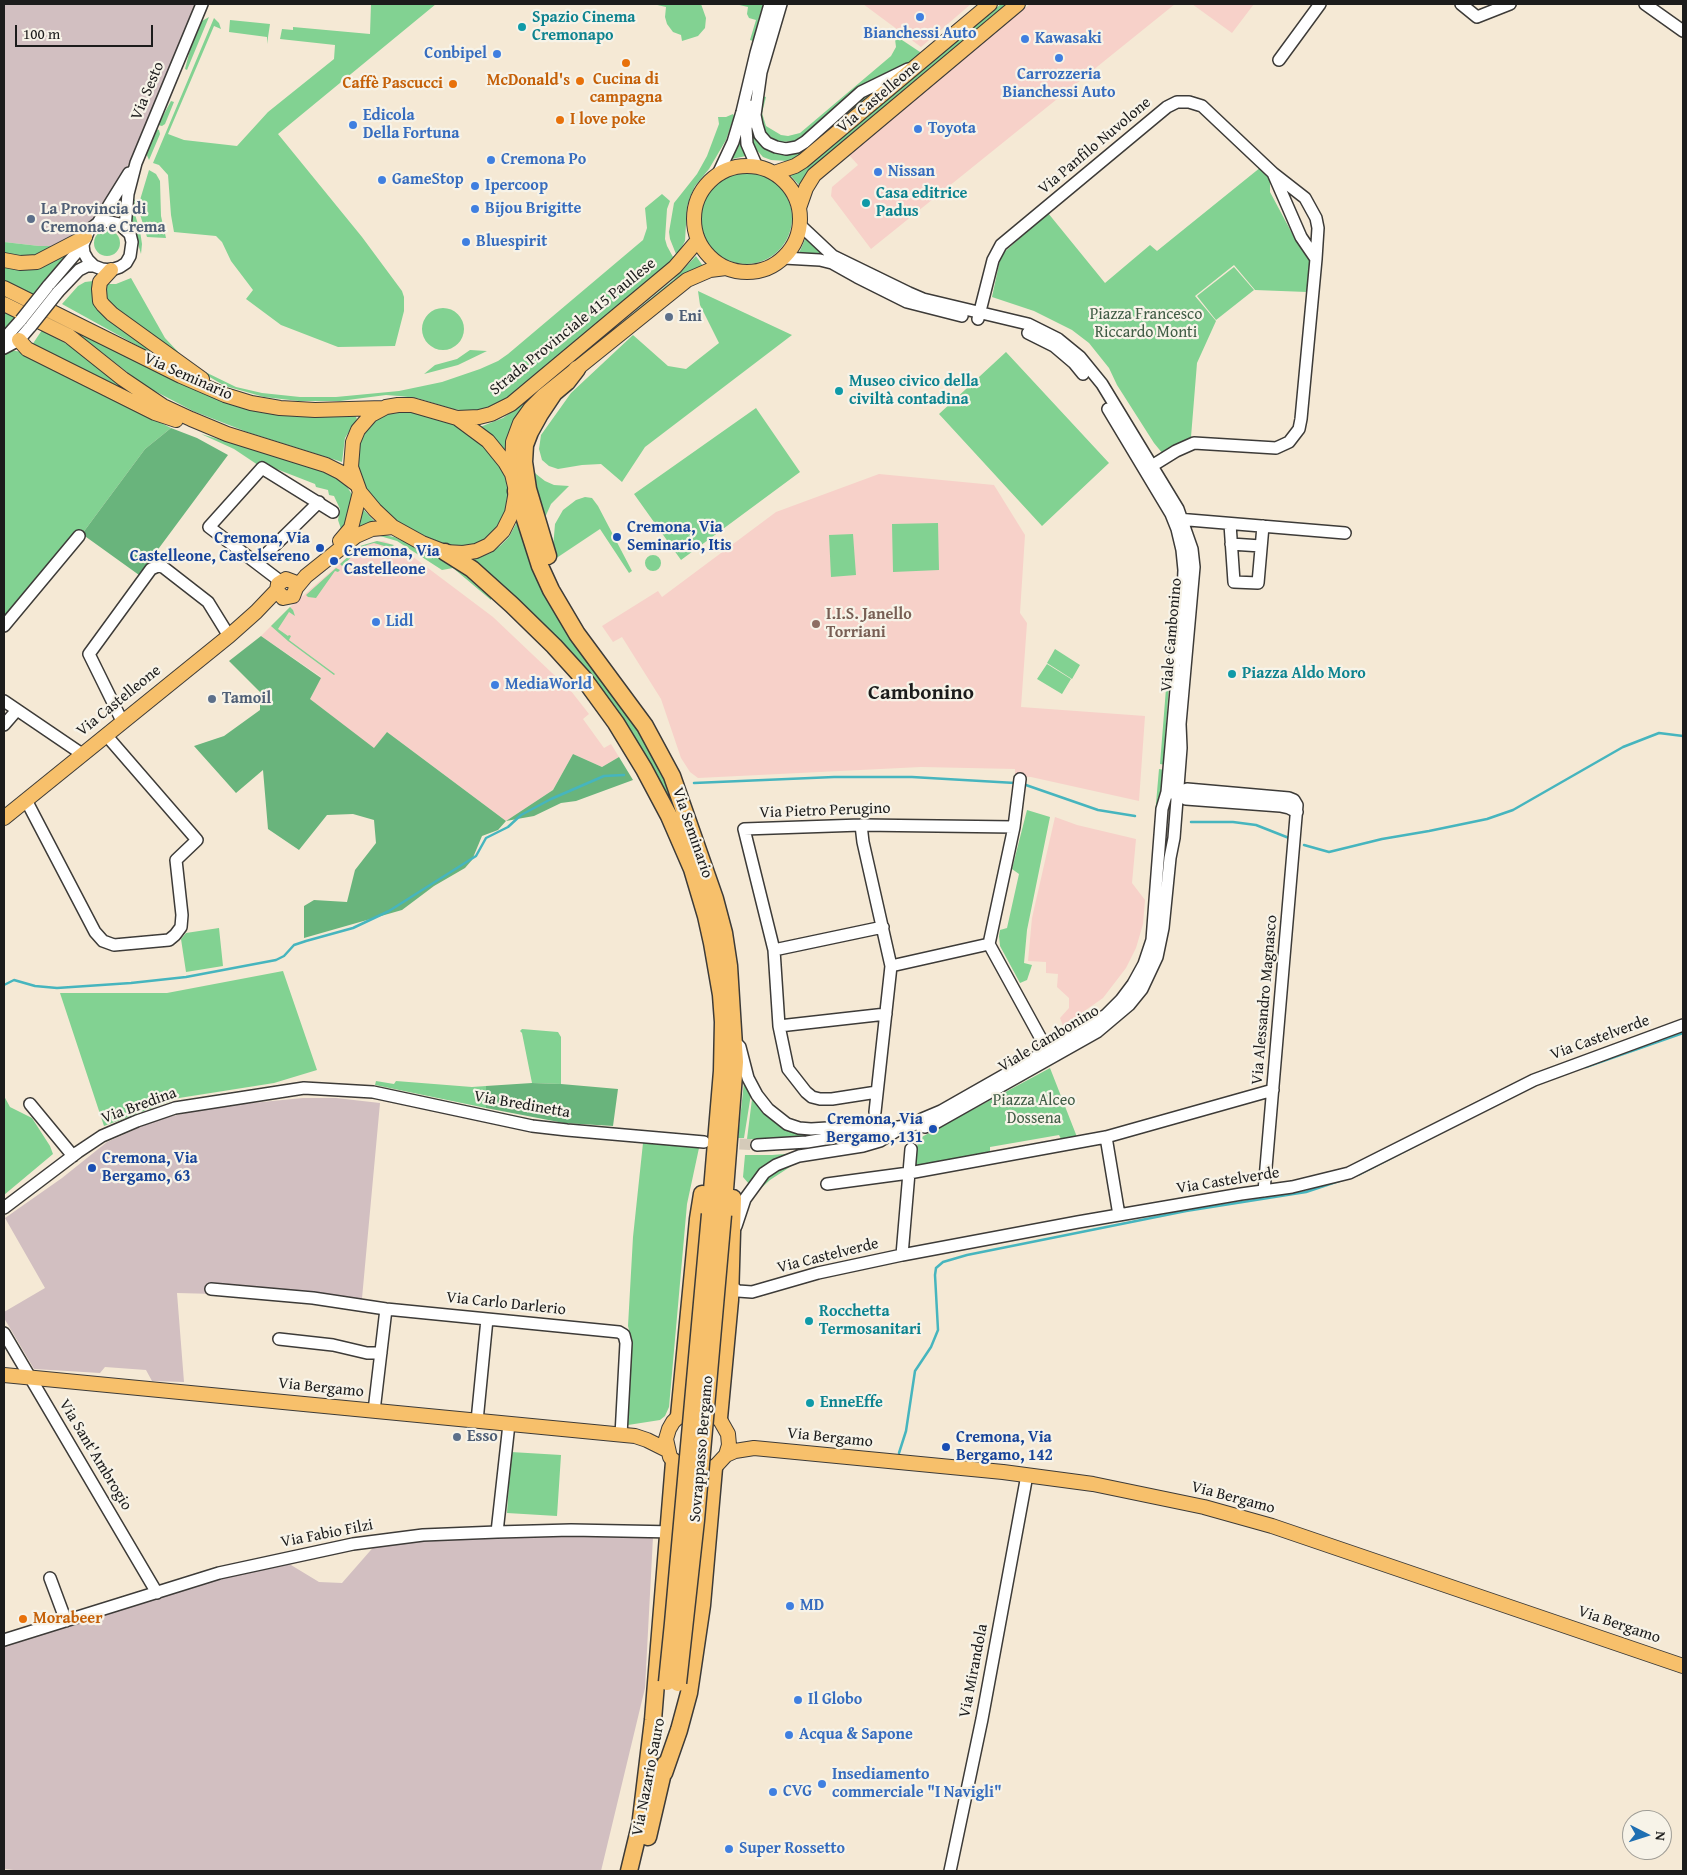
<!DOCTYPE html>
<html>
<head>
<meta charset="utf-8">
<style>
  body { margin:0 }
  #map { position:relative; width:1687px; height:1875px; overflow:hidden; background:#f5e9d5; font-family:"Gentium Book Plus",serif }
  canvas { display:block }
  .frame { position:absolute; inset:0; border:5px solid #1c1c1c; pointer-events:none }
  .north { position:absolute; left:1622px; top:1810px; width:50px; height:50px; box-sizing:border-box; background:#f7f3e8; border:1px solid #9f9d96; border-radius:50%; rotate:95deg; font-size:14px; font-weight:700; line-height:20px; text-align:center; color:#1c1c1c }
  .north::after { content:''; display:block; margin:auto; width:18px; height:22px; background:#1f6fb2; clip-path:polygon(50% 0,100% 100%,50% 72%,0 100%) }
  .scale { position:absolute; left:15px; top:25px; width:138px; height:22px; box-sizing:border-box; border:2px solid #1c1c1c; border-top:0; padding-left:6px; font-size:15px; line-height:18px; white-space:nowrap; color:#1c1c1c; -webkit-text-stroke:4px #f7f3e8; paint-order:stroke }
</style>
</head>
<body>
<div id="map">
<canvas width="1687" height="1875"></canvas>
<div class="frame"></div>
<div class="north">N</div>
<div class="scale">100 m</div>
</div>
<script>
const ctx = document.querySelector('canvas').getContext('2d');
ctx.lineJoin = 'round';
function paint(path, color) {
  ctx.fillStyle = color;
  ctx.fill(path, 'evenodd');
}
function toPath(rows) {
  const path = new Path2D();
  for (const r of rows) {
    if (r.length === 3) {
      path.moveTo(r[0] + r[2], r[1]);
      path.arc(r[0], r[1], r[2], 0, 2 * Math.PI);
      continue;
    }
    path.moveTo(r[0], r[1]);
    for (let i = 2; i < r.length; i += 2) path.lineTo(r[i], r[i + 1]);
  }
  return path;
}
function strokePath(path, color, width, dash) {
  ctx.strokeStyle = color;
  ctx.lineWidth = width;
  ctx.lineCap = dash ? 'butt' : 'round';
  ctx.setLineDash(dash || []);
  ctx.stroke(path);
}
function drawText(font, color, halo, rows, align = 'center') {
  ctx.font = font + ' "Gentium Book Plus",serif';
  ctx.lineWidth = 4.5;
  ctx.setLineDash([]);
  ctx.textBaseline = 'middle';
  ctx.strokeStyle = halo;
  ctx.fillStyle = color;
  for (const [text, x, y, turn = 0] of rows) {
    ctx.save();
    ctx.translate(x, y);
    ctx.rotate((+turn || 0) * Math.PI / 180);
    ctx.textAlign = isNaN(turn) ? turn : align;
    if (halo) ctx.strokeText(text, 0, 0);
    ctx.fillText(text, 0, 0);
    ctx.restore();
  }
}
const built = toPath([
  [863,4,971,4,921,47],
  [1030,4,1175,4,871,249,831,196,832,187,858,165,849,155],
  [1192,4,1254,4,1232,33],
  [879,474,994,485,1025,535,1020,613,1027,623,1021,707,1145,716,1139,801,1031,777,1015,776,1015,769,921,767,698,778,690,772,681,758,661,699,622,637,613,642,602,626,658,591,662,597,776,512],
  [377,541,384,541,404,550,493,617,571,691,589,714,583,719,604,748,611,744,619,757,602,767,573,754,553,790,506,821,387,732,374,749,310,699,321,677,261,636,290,607,360,546],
  [1055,817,1077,825,1136,839,1132,883,1145,900,1143,924,1136,948,1126,968,1103,998,1063,1026,1060,1018,1069,1008,1069,998,1057,987,1058,974,1046,973,1046,962,1028,961,1032,918]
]);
const industrial = toPath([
  [4,4,199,4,130,162,90,227,54,246,39,246,4,242],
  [303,1098,336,1098,380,1103,361,1309,215,1294,177,1293,184,1382,152,1381,146,1370,105,1367,100,1373,34,1369,4,1318,4,1312,45,1288,5,1218,62,1178,107,1142,156,1120,211,1107],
  [569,1534,653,1537,645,1688,601,1871,23,1871,4,1869,4,1645,225,1575,286,1562,319,1582,342,1583,377,1543,441,1538]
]);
const green = toPath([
  [371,4,436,4,278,134,362,237,402,291,404,297,404,311,395,346,338,347,281,325,246,299,253,290,231,261,222,242,216,236,174,232,171,215,168,175,159,165,153,163,214,18,219,23,221,29,214,26,168,134,184,140,237,146,268,112,334,59,335,45,280,39,282,29,293,30,293,27,370,34],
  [653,4,701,4,706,18,705,28,698,36,682,41,681,35,673,32,667,24,665,17,666,7],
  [735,4,763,4,753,41,750,40,756,20,749,18,747,14,748,7],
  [1001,4,1008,4,800,185,798,184,790,175,810,163],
  [209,17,187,70,185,69,190,50,202,21],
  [230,20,270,24,267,44,267,37,229,32],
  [899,38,923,54,802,137,795,141,781,142,774,140,763,130,758,118,762,96,766,97,762,113,766,126,781,135,788,136,800,133,891,56,896,47,895,39],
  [872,93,874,95,798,157,788,161,771,160,763,157,753,146,750,137,750,125,786,151],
  [171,101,174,102,165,124,162,126,158,125],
  [733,114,734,116,726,140,709,169,695,186,690,197,687,207,685,241,674,262,507,399,487,410,467,411,453,409,417,398,399,396,386,395,340,401,299,401,264,397,243,391,225,386,196,369,114,307,104,294,104,284,116,284,131,278,165,338,182,356,197,368,236,387,262,393,300,397,336,397,399,391,442,382,480,369,498,361,508,354,643,240,647,228,645,208,662,194,670,201,667,209,665,239,667,246,673,257,676,254,670,239,669,232,674,203,697,174,707,156,719,124,718,117,726,117],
  [156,129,159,130,160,134,149,160,146,153],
  [740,137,746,156,732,159,740,138],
  [1261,167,1270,175,1270,192,1294,237,1310,259,1307,292,1255,290,1234,265,1195,296,1216,321,1197,363,1191,437,1163,454,1154,443,1117,385,1109,368,1089,343,1072,330,1034,311,992,297,1001,255,1048,213,1105,283,1150,245,1157,251],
  [149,170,156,174,160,181,161,216,166,238,147,237,139,211,140,200],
  [746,218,46],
  [131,197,135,200,134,211,140,231,142,244,141,254,130,216],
  [90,227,6,333,4,333,4,242,39,246,54,246],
  [107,243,13],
  [806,237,828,257,799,253],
  [696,256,703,266,526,407,506,455,480,427,503,418,523,404,673,280],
  [1234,267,1254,290,1216,320,1197,296],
  [93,281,93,296,167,362,62,304,78,286,85,282],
  [698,291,792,335,645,447,622,482,601,464,582,465,558,469,549,466,542,460,539,449,541,435,571,393,633,335,668,366,686,369,719,343,700,305],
  [443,329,21],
  [51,318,283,415,315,416,355,415,357,419,345,438,342,462,247,432,193,411,145,386,77,333],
  [42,330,77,350,132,393,32,345],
  [10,350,22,352,171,428,145,449,82,534,4,627,4,353],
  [470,350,487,351,458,365,424,374,435,365,457,359],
  [1006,352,1109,463,1042,526,939,414],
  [756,408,800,472,681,560,634,494],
  [411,412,435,418,454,424,483,444,499,466,505,477,508,491,505,511,497,526,485,540,474,544,463,546,447,545,425,536,397,521,380,506,366,488,358,466,360,444,364,434,376,421,386,414],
  [201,434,317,468,338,479,346,485,351,493,353,504,342,532,338,520,340,509,334,496,329,495,328,490,316,487,315,484,261,463,258,465,234,449],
  [531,467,536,474,545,481,554,485,569,486,551,504,543,522],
  [585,497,592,498,598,506,632,571,629,573,600,529,555,559,553,548,555,524,563,510,576,500],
  [362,509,363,509,375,522,357,531],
  [518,520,666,772,689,839,613,710,492,578,475,561,475,559,490,553,500,546,509,537],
  [938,523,939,570,893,572,892,524],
  [380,534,394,537,458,565,491,596,491,600,453,568,442,570,397,541,380,536],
  [853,534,856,575,831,577,829,535],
  [377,541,394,545,390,550,384,546,374,543,367,545,361,548,342,566,340,564,360,546],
  [653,563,8],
  [336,568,340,570,338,572,335,571,316,598,308,597,306,595],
  [290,607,293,610,295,616,289,612,278,629,288,636,289,635,291,636,289,640,335,674,334,675,288,641,271,626],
  [1175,612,1172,685,1169,685,1164,753,1167,754,1166,765,1160,764,1172,613],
  [1055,649,1080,665,1072,679,1047,663],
  [1047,664,1071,679,1062,694,1037,679],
  [1159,769,1165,770,1158,815,1155,815],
  [1027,810,1050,817,1027,930,1024,963,1032,965,1027,980,1020,983,1000,946,999,936,1000,930,1007,928,1019,874,1012,869],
  [219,928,223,966,186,972,181,939,186,933],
  [283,971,317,1070,274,1083,179,1098,104,1126,60,993,167,993],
  [522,1029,558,1032,561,1037,561,1084,532,1083,522,1033,520,1031],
  [1050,1068,1077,1137,1061,1139,1059,1135,990,1147,990,1152,915,1167,918,1139],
  [376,1081,394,1084,396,1081,472,1087,486,1086,486,1108,375,1085],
  [744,1082,751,1094,744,1138,738,1138],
  [4,1096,10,1107,32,1118,50,1146,53,1154,4,1195],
  [752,1099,754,1099,776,1123,786,1129,814,1135,773,1140,747,1139],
  [643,1143,699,1148,687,1204,669,1407,665,1416,660,1420,628,1425,631,1338,628,1326,633,1237],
  [797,1153,751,1184,749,1184,743,1177,745,1155,772,1155],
  [799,1161,770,1180,758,1191,761,1184,780,1169],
  [511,1452,561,1455,557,1516,507,1513]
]);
const forest = toPath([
  [171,428,197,438,228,455,139,575,82,534,145,449],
  [261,636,321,678,310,699,374,748,387,732,506,821,553,790,573,754,602,767,619,757,633,780,576,801,561,803,534,816,506,821,498,830,482,836,472,860,465,868,434,886,402,910,304,938,304,906,314,900,347,902,355,870,376,843,374,820,353,814,327,815,299,850,268,829,263,770,236,793,194,746,224,736,260,710,260,692,229,661],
  [532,1083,561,1084,618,1089,613,1126,564,1123,486,1108,486,1086]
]);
const stream = toPath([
  [694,783,834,777,912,777,1015,783],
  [1023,784,1098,810,1135,816],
  [1191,822,1233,822,1256,825,1289,838],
  [1304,845,1329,852,1382,839,1429,831,1487,819,1513,810,1623,747,1659,733,1683,736],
  [4,985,14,980,35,986,57,988,131,983,186,977,276,960,284,956,294,945,306,941,353,928,389,911,476,856,486,838,508,827,521,815,551,799,604,776,624,775],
  [1586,1067,1683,1033],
  [899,1453,906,1431,915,1371,931,1347,938,1330,935,1275,936,1268,943,1262,967,1255,1186,1211,1306,1192,1360,1174,1462,1122]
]);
const minorTunnel = toPath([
  [723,1143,757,1145]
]);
const minor = toPath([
  [1461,4,1477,17,1510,4],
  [1645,4,1683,31],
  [1279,60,1320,4],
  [761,72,755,115,757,125,760,135,767,143,776,147,786,149,797,147,805,142,861,92,908,69],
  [759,79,781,4],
  [752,106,746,128,747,144,757,167],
  [718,174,733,142,742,112,756,53,770,4],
  [98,223,129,173],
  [125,228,128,194,136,163,202,4],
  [784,258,820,260,832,263,857,277,907,302,962,316],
  [48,286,83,245,89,230,98,223,105,221,119,224,130,234,132,242,130,256,126,263,120,267,111,270,102,269,94,266,88,260,84,253,83,245],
  [58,292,79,270,87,266,94,266],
  [978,319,993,260,1001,245,1167,107,1177,102,1189,102,1202,106,1273,173],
  [1028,333,1054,346,1074,363,1083,374],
  [4,339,21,320],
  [4,348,19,340,31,326],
  [1147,469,1176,451,1194,443,1276,448,1289,442,1299,429,1301,419,1316,259,1318,228,1316,218,1305,198,1273,173,1301,237,1316,259],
  [1177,519,1345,533],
  [1230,524,1234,582,1258,583,1263,526],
  [1231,544,1261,546],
  [257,563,319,502],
  [280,581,209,527,262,468,333,512],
  [4,626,79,536],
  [4,701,82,754],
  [122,721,89,654,151,569,158,566,163,567,208,602,229,636],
  [4,725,17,710],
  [1020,779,1014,827,989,944,1051,1057],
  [1171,793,1178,793,1187,789,1289,798,1294,800,1297,805,1264,1191],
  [1178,793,1186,799,1280,806,1289,808,1297,812],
  [26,800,95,932,103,941,114,945,169,940,175,935,181,927,182,915,176,860,197,840,106,735],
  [861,825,863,842,891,966,875,1112],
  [774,950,883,927],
  [891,966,989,944],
  [779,1026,886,1014],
  [738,1045,740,1047,748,1078,757,1095,768,1109,787,1124,799,1128,811,1129,876,1125],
  [877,1092,832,1099,820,1099,812,1097,806,1092,788,1069,779,1026,774,950,744,829,861,825,1014,827],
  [30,1104,73,1156],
  [917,1124,922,1119,941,1111,1057,1045,1106,1015,1121,1000,1133,984,1144,964,1152,940,1162,809,1167,792,1176,690,1174,666,1183,593,1184,570,1182,550,1177,529,1171,514,1108,409],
  [1106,1137,1119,1215],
  [757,1145,807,1142,917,1124,925,1127,932,1125,1097,1032,1129,1005,1142,989,1157,957,1163,928,1170,858,1174,838,1181,748,1180,724,1194,567,1192,549,1178,509,1102,384,1080,357,1058,339,1028,324,923,299,909,293,833,256,800,225],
  [827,1184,909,1173,1106,1137,1273,1090],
  [4,1208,78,1152,102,1136,137,1121,175,1108,304,1088,373,1092,532,1126,567,1130,704,1142],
  [736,1226,745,1199,764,1173,776,1165,799,1156,863,1146,880,1141,896,1131],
  [902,1255,911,1149],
  [731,1286,738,1291,752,1292,818,1273,902,1255,1078,1222,1241,1194,1292,1187,1349,1173,1534,1080,1683,1025],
  [211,1289,313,1298,386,1309,619,1332,624,1335,626,1343,621,1435],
  [4,1333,157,1593],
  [279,1339,333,1345,367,1353,381,1353],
  [374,1411,386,1309],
  [477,1421,487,1319],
  [497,1532,509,1424],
  [50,1578,66,1621],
  [4,1640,219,1573,353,1544,423,1535,497,1532,571,1530,675,1532],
  [950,1871,982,1719,1027,1475]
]);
const major = toPath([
  [747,219,53],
  [774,173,795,166,803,161,990,4],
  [799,208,806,188,814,175,1018,4],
  [4,260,20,263,37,262,85,237],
  [111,270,100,282,99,289,100,301,103,305,112,314,202,379],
  [4,288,181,376,225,395,251,403,280,408,315,410,383,408],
  [4,304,69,336,123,379,163,406,191,419,227,434,326,465,340,472,356,484],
  [19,340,27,349,155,413,176,420],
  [398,405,412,405,457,418,488,441,505,462,512,474,516,491,512,513,503,531,489,545,476,551,463,553,445,552,422,543,393,527,375,510,360,492,351,467,353,442,358,430,371,415,386,407,398,405],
  [457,418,479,417,491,414,511,404,675,267,698,240],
  [512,472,513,442,520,423,530,409,543,396,687,280,710,270,726,268],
  [340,541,351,528,360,492],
  [296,588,294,582,286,579,278,584,277,590,283,598,293,596,296,588,306,576,356,536,372,529,393,527],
  [4,818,229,636,256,612,277,590],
  [4,1375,635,1436,647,1440,667,1450],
  [712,1413,719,1418,728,1434,729,1445,726,1455],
  [682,1469,670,1457,666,1439,669,1429,673,1422,679,1416,688,1411],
  [706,1472,714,1468,726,1455,735,1451,754,1448,1003,1472,1093,1484,1204,1507,1272,1526,1683,1666]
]);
const highway = toPath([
  [516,491,540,566,551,590,577,634,645,726,672,776,715,899,724,933,729,966,735,1062,723,1215],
  [445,552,472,569,512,605,554,646,584,679,616,723,644,769,669,816,692,869,706,916,712,943,721,995,723,1022,722,1071,710,1214],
  [548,556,528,489,524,462,525,445,530,432,540,414,554,393,567,382,577,369],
  [679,1416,698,1219,702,1194],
  [719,1418,730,1300,733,1198],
  [664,1773,679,1730,689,1693,702,1605,714,1468],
  [640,1827,653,1720,674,1462],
  [648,1837,665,1764],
  [629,1871,642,1817]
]);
const minorBridge = toPath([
  [21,320,48,286],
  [31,326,58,292]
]);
const highwayBridge = toPath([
  [667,1682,673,1623,710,1214],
  [678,1683,696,1520,723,1215]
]);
const markers = [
  [920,17,5,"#3f7fe0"],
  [522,27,5,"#0f9aa8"],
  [1025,39,5,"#3f7fe0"],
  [497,54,5,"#3f7fe0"],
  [1059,58,5,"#3f7fe0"],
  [626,63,5,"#e8710a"],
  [580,81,5,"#e8710a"],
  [453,84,5,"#e8710a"],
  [560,120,5,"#e8710a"],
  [353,125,5,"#3f7fe0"],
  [918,129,5,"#3f7fe0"],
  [491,160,5,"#3f7fe0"],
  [878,172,5,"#3f7fe0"],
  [382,180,5,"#3f7fe0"],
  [475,186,5,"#3f7fe0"],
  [866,203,5,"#0f9aa8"],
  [475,209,5,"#3f7fe0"],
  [31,219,5,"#5c6f8a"],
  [466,242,5,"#3f7fe0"],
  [669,317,5,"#5c6f8a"],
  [839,391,5,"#0f9aa8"],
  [617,537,5,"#1a4fb4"],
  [320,548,5,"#1a4fb4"],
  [334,561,5,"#1a4fb4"],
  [376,622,5,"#3f7fe0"],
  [816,624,5,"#8d6e63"],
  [1232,674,5,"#0f9aa8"],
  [495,685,5,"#3f7fe0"],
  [212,699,5,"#5c6f8a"],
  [933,1129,5,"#1a4fb4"],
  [92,1168,5,"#1a4fb4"],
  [809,1321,5,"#0f9aa8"],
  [810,1403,5,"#0f9aa8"],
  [457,1437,5,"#5c6f8a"],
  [946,1447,5,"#1a4fb4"],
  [790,1606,5,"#3f7fe0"],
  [23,1619,5,"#e8710a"],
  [798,1700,5,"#3f7fe0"],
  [789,1735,5,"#3f7fe0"],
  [822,1784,5,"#3f7fe0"],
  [773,1792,5,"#3f7fe0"],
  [729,1849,5,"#3f7fe0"]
];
const cultureNames = [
  ["Spazio Cinema",532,18],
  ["Cremonapo",532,36],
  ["Casa editrice",876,194],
  ["Padus",876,212],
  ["Museo civico della",849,382],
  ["civiltà contadina",849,400],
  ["Piazza Aldo Moro",1242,674],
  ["Rocchetta",819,1312],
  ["Termosanitari",819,1330],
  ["EnneEffe",820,1403]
];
const shopNames = [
  ["Bianchessi Auto",920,34,"center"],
  ["Kawasaki",1035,39],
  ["Conbipel",487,54,"right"],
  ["Carrozzeria",1059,75,"center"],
  ["Bianchessi Auto",1059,93,"center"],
  ["Edicola",363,116],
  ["Della Fortuna",363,134],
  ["Toyota",928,129],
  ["Cremona Po",501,160],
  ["Nissan",888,172],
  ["GameStop",392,180],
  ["Ipercoop",485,186],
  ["Bijou Brigitte",485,209],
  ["Bluespirit",476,242],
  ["Lidl",386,622],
  ["MediaWorld",505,685],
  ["MD",800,1606],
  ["Il Globo",808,1700],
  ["Acqua & Sapone",799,1735],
  ["Insediamento",832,1775],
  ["commerciale \"I Navigli\"",832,1793],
  ["CVG",783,1792],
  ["Super Rossetto",739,1849]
];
const foodNames = [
  ["Cucina di",626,80,"center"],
  ["campagna",626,98,"center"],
  ["McDonald's",570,81],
  ["Caffè Pascucci",443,84],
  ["I love poke",570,120,"left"],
  ["Morabeer",33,1619,"left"]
];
const streetNames = [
  ["Via Sesto",148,91,-67],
  ["Via Castelleone",879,97,-40],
  ["Via Panfilo Nuvolone",1095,146,-40],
  ["Strada Provinciale 415 Paullese",573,327,-39],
  ["Via Seminario",188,377,24],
  ["Viale Cambonino",1172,635,-85],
  ["Via Castelleone",119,701,-39],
  ["Via Pietro Perugino",825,811,-2],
  ["Via Seminario",692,833,71],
  ["Via Alessandro Magnasco",1265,1000,-85],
  ["Via Castelverde",1600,1038,-20],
  ["Viale Cambonino",1049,1039,-31],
  ["Via Bredinetta",522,1105,10],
  ["Via Bredina",139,1106,-20],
  ["Via Castelverde",1228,1181,-9],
  ["Via Castelverde",828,1256,-14],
  ["Via Carlo Darlerio",506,1304,6],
  ["Via Bergamo",321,1388,6],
  ["Via Bergamo",830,1438,6],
  ["Sovrappasso Bergamo",702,1449,-85],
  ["Via Sant'Ambrogio",95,1455,59],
  ["Via Bergamo",1233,1498,15],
  ["Via Fabio Filzi",327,1534,-11],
  ["Via Bergamo",1619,1625,19],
  ["Via Mirandola",974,1671,-79],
  ["Via Nazario Sauro",649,1777,-79]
];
const serviceNames = [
  ["La Provincia di",41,210],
  ["Cremona e Crema",41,228],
  ["Eni",679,317],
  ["Tamoil",222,699],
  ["Esso",467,1437]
];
const parkNames = [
  ["Piazza Francesco",1146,315],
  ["Riccardo Monti",1146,333],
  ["Piazza Alceo",1034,1101],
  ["Dossena",1034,1119]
];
const transitNames = [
  ["Cremona, Via",627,528],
  ["Seminario, Itis",627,546],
  ["Cremona, Via",310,539,"right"],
  ["Castelleone, Castelsereno",310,557,"right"],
  ["Cremona, Via",344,552],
  ["Castelleone",344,570],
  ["Cremona, Via",923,1120,"right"],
  ["Bergamo, 131",923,1138,"right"],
  ["Cremona, Via",102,1159],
  ["Bergamo, 63",102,1177],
  ["Cremona, Via",956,1438],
  ["Bergamo, 142",956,1456]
];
const educationNames = [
  ["I.I.S. Janello",826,615],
  ["Torriani",826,633]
];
const districtNames = [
  ["Cambonino",921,694]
];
paint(built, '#f7d1c9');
paint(industrial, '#d2bfc1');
paint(green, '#82d292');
paint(forest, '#69b47c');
strokePath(stream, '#46b5be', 2.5);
strokePath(minorTunnel, '#d4cab9', 11, [11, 5.5]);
strokePath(minor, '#3d3b38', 14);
strokePath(major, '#3d3b38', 16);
strokePath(highway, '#3d3b38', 19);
strokePath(minor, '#fff', 11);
strokePath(major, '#f7c06b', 14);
strokePath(highway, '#f7c06b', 16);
strokePath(minorBridge, '#3d3b38', 14, []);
strokePath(highwayBridge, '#3d3b38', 19, []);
strokePath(minorBridge, '#fff', 11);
strokePath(highwayBridge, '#f7c06b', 16);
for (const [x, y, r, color] of markers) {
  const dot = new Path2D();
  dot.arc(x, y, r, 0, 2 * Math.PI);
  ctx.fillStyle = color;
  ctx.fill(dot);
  strokePath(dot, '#f7f3e8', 2);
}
drawText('bold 16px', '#0d838f', '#f7f3e8', cultureNames, 'left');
drawText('bold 16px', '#366cbe', '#f7f3e8', shopNames, 'left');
drawText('bold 16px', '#c56008', '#f7f3e8', foodNames, 'right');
drawText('16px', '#1c1c1c', '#f7f3e8', streetNames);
drawText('bold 16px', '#4e5e75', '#f7f3e8', serviceNames, 'left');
drawText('16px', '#405c45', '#f7f3e8', parkNames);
drawText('bold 16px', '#164399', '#f7f3e8', transitNames, 'left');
drawText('bold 16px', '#785e54', '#f7f3e8', educationNames, 'left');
drawText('bold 21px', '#1c1c1c', '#f7f3e8', districtNames);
</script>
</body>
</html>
